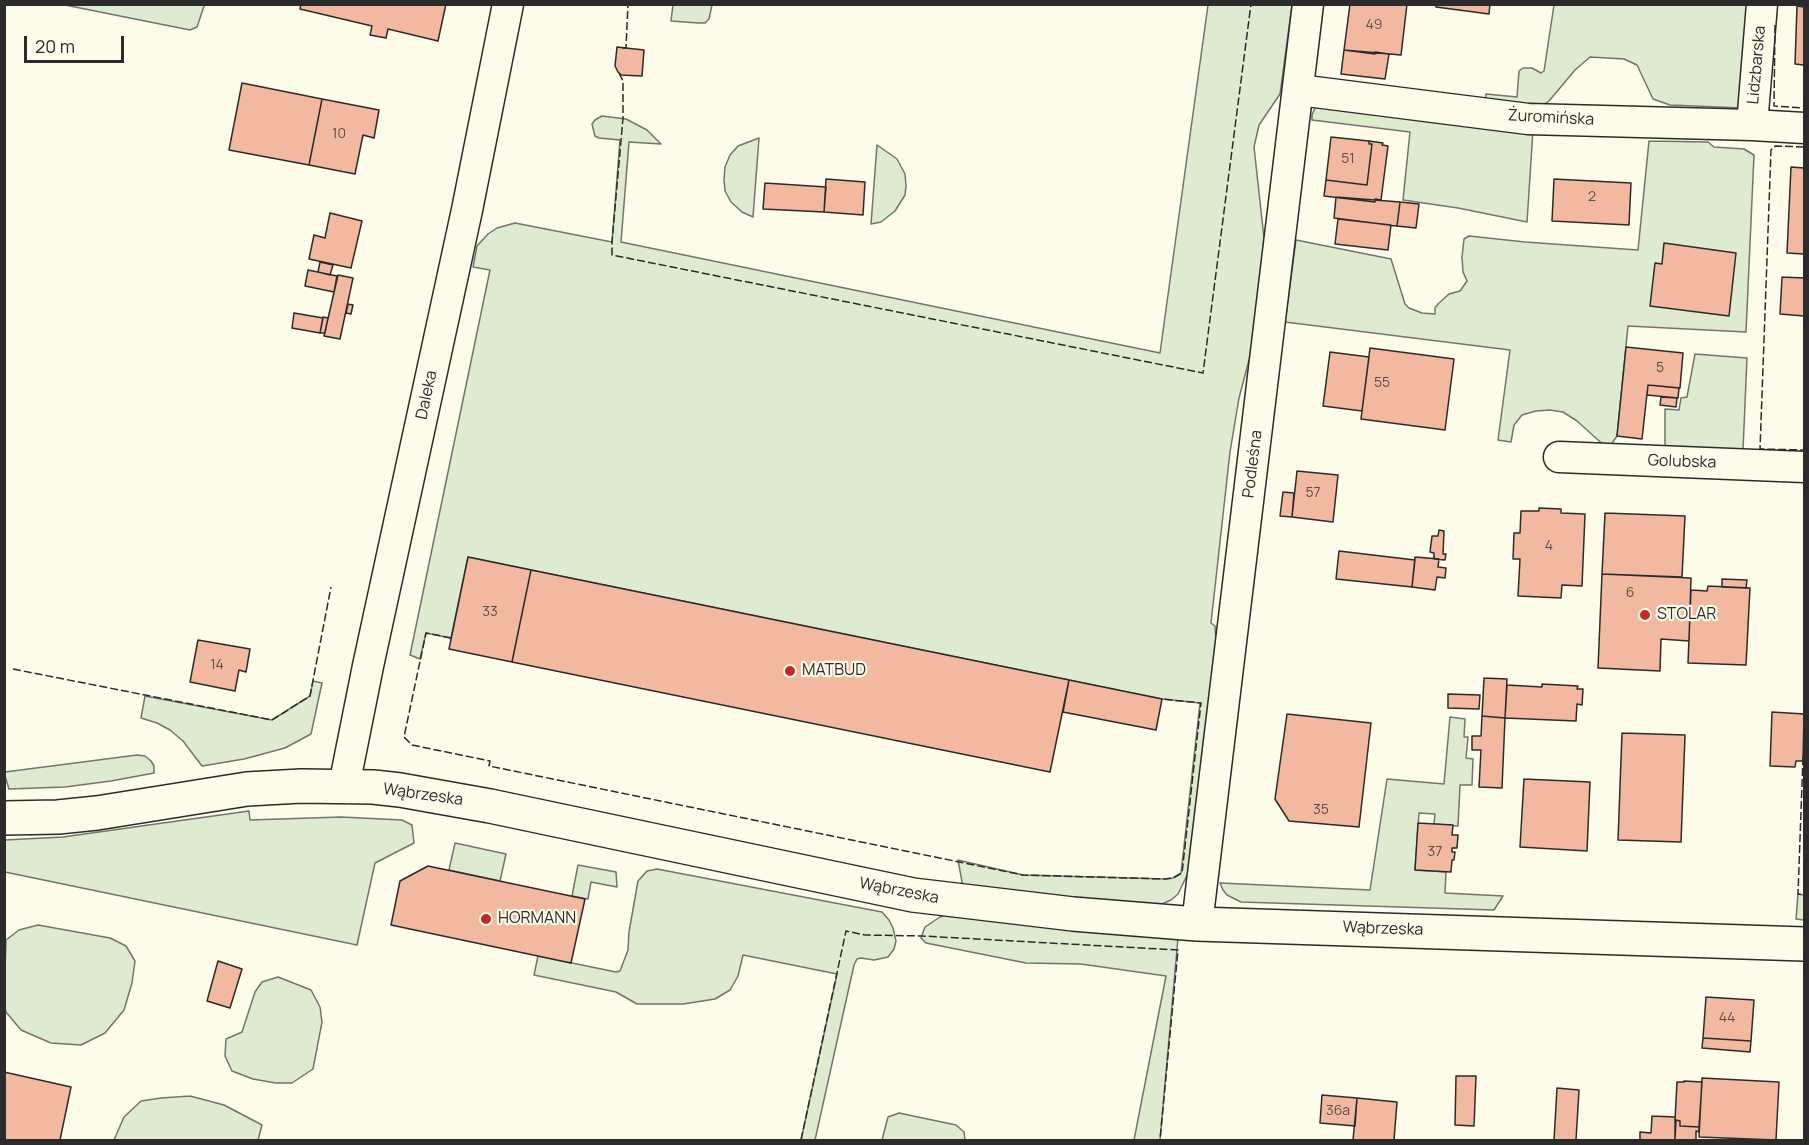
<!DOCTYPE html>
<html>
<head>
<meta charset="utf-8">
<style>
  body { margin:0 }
  #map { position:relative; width:1809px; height:1145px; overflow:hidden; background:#fdfbea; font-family:Manrope,sans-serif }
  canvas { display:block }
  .frame { position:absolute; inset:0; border:6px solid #2b2b2b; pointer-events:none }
  .scale { position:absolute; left:24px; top:36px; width:100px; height:27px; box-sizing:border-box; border:3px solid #2b2b2b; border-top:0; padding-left:8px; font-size:18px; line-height:21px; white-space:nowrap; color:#2b2b2b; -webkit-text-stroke:4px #fdfbea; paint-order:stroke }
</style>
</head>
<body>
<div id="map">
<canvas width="1809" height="1145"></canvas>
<div class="frame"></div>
<div class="scale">20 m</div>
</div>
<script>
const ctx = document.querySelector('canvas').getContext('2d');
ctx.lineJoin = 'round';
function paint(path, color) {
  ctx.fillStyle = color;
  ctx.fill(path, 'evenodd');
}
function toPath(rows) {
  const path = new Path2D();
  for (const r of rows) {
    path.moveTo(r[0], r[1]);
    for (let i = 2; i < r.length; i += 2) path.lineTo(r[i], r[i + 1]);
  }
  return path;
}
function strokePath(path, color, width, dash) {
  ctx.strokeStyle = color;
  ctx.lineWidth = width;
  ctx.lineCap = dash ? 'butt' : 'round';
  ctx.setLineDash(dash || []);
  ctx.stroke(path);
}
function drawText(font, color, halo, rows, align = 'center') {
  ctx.font = font + ' Manrope,sans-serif';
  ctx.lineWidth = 4.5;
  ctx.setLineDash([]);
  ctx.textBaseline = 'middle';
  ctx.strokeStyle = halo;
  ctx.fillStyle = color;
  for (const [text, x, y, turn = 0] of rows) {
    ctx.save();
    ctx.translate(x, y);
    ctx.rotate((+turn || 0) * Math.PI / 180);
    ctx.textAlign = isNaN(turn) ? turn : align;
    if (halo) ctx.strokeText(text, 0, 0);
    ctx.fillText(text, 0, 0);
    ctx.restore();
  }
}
const green = toPath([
  [65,5,206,5,204,6,197,27,190,30,65,5],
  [673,5,712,5,709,19,705,23,698,23,671,21,673,5],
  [1208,5,1292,5,1280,94,1259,125,1254,147,1264,238,1259,288,1253,345,1239,398,1230,452,1211,623,1215,626,1217,657,1190,869,1178,894,1171,900,1162,904,1150,904,1054,898,963,887,958,860,1023,875,1165,879,1173,878,1181,873,1200,703,1162,699,468,557,451,638,426,633,420,659,410,655,490,270,473,267,477,246,488,234,497,228,515,223,612,242,620,140,599,138,595,136,592,124,595,120,602,116,626,119,647,130,661,144,629,142,621,242,1160,353,1208,5],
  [1554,5,1751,5,1743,108,1670,105,1653,99,1637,65,1624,59,1590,57,1575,70,1549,101,1543,105,1536,107,1485,102,1486,94,1517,97,1519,71,1523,68,1532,68,1541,73,1544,71,1554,5],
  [1324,105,1533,130,1527,222,1458,208,1403,200,1410,132,1312,120,1312,115,1315,108,1324,105],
  [759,138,753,217,742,212,731,202,725,191,724,180,725,167,730,155,738,146,759,138],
  [1649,141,1708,142,1714,147,1744,149,1754,155,1746,332,1628,326,1617,436,1608,449,1577,421,1563,412,1550,410,1536,411,1522,415,1514,425,1511,442,1498,440,1510,350,1285,322,1296,240,1391,259,1405,304,1409,308,1422,313,1435,314,1435,308,1438,304,1449,294,1460,291,1467,281,1463,272,1462,257,1464,239,1469,236,1525,242,1638,250,1649,141],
  [877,145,897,159,905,174,906,186,905,195,895,211,881,222,871,224,877,145],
  [1695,354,1747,358,1743,450,1665,447,1665,409,1679,410,1681,398,1687,397,1695,354],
  [313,681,322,683,311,734,285,748,244,759,202,766,183,741,170,730,157,723,141,718,145,696,272,720,310,696,313,681],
  [1450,717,1465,719,1464,737,1468,737,1466,758,1473,759,1472,785,1460,785,1458,826,1434,824,1435,814,1419,813,1415,870,1446,872,1445,893,1503,896,1494,910,1241,902,1227,895,1223,890,1220,883,1370,890,1387,779,1444,784,1450,717],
  [137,755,145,756,151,761,154,766,154,773,111,781,65,787,9,789,5,776,5,772,137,755],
  [249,811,250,820,341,817,402,820,412,825,414,843,375,863,357,945,5,872,5,840,63,837,249,811],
  [455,843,506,854,500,881,449,870,455,843],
  [578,865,616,872,617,887,591,882,588,899,572,896,578,865],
  [657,869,882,912,889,920,893,928,896,941,894,949,888,957,874,960,861,958,857,959,854,965,815,1140,801,1140,837,974,743,955,738,976,730,990,715,999,683,1004,637,1004,616,992,534,975,538,956,616,972,620,971,628,950,629,932,638,881,647,871,657,869],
  [1798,894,1804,895,1804,920,1796,919,1798,894],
  [945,915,1127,935,1178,938,1160,1140,1134,1140,1166,976,1081,964,1026,963,926,943,921,938,925,927,940,917,945,915],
  [38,925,110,938,126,946,135,961,132,983,124,1010,105,1033,81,1045,51,1043,21,1030,6,1012,4,1003,6,940,19,930,38,925],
  [278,977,311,990,320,1007,322,1022,313,1069,292,1083,276,1083,253,1079,232,1071,225,1056,226,1039,242,1032,255,992,262,982,278,977],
  [190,1096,224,1105,262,1125,258,1140,114,1140,124,1117,141,1101,161,1098,190,1096],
  [899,1113,956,1125,964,1132,965,1140,882,1140,888,1117,899,1113]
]);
const building = toPath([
  [301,4,446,4,438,41,388,29,386,38,370,35,372,26,300,9,301,4],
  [1350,4,1407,4,1401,55,1344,50,1350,4],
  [1436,4,1490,4,1489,14,1436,7,1436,4],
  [1797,6,1804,7,1804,65,1795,64,1797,6],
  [617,47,644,50,642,76,621,75,618,72,615,66,617,47],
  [1344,50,1375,54,1375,52,1389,54,1385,79,1341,74,1344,50],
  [242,83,322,99,309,165,229,150,242,83],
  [322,99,379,110,374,138,363,135,355,174,309,165,322,99],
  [1331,137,1369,141,1369,144,1372,144,1367,185,1326,180,1331,137],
  [1369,141,1383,143,1382,145,1388,146,1381,200,1375,199,1375,202,1324,196,1326,180,1367,185,1372,144,1369,144,1369,141],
  [1791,167,1804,168,1804,254,1787,253,1791,167],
  [826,179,865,182,863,215,824,212,826,179],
  [1554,179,1631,183,1629,225,1552,221,1554,179],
  [765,183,826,187,824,212,763,209,765,183],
  [1336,197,1400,202,1397,226,1334,218,1336,197],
  [1400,202,1419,204,1416,228,1397,226,1400,202],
  [330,213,362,221,351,268,309,259,314,235,325,238,330,213],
  [1338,219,1391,225,1388,250,1335,244,1338,219],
  [1664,243,1736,253,1729,316,1650,306,1655,263,1662,264,1664,243],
  [320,262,333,265,330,275,318,272,320,262],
  [308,270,337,276,334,292,305,286,308,270],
  [338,275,353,278,340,339,324,336,338,275],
  [1782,277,1804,278,1804,316,1780,314,1782,277],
  [348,304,353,305,351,314,346,313,348,304],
  [294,313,323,318,320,333,292,328,294,313],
  [323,317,328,318,325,333,320,333,323,317],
  [1626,347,1683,353,1680,388,1648,385,1642,439,1617,436,1626,347],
  [1370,348,1454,359,1445,430,1361,419,1370,348],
  [1330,352,1369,357,1362,411,1323,406,1330,352],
  [1648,385,1679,388,1678,398,1647,395,1648,385],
  [1661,397,1677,398,1676,407,1660,405,1661,397],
  [1297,471,1338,475,1333,522,1292,517,1297,471],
  [1283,492,1294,493,1292,517,1280,516,1283,492],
  [1539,508,1561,509,1561,513,1585,514,1582,586,1562,585,1561,598,1518,596,1520,559,1513,559,1514,533,1520,533,1521,511,1539,511,1539,508],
  [1605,513,1685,516,1682,577,1602,574,1605,513],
  [1439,530,1444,531,1443,554,1446,554,1445,560,1434,559,1434,553,1430,552,1432,536,1438,536,1439,530],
  [1339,551,1415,560,1412,587,1336,579,1339,551],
  [468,557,531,570,512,662,449,649,468,557],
  [1415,557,1439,559,1438,567,1446,568,1445,578,1437,577,1435,590,1412,587,1415,557],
  [531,570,1069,680,1050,772,512,662,531,570],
  [1602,574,1691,578,1689,641,1661,639,1660,671,1598,668,1602,574],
  [1722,579,1747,580,1746,588,1722,587,1722,579],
  [1708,586,1750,588,1746,665,1688,663,1691,590,1707,591,1708,586],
  [198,640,250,649,246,672,239,670,235,691,190,682,198,640],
  [1484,678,1507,679,1505,718,1482,716,1484,678],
  [1069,680,1162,699,1156,730,1063,712,1069,680],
  [1542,684,1578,686,1577,689,1583,689,1582,705,1577,704,1576,721,1505,718,1507,685,1542,687,1542,684],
  [1448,694,1480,695,1479,709,1448,708,1448,694],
  [1772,712,1804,714,1803,761,1796,761,1795,767,1770,766,1772,712],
  [1287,714,1371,723,1359,827,1289,821,1275,799,1287,714],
  [1482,716,1505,718,1502,788,1479,787,1481,750,1472,750,1472,736,1481,736,1482,716],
  [1622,733,1685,735,1681,842,1618,840,1622,733],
  [1524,779,1590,782,1587,851,1520,847,1524,779],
  [1418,823,1453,825,1452,835,1458,835,1457,848,1452,848,1452,852,1455,852,1454,860,1452,860,1451,872,1415,870,1418,823],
  [428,866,585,899,571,963,391,925,400,881,428,866],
  [218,961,242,969,230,1008,207,1001,218,961],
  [1706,997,1754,1000,1751,1041,1703,1038,1706,997],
  [1703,1038,1751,1041,1750,1052,1702,1048,1703,1038],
  [4,1072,71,1087,60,1140,4,1140,4,1072],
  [1456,1076,1476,1076,1474,1126,1455,1125,1456,1076],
  [1702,1078,1779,1082,1776,1140,1699,1137,1702,1078],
  [1684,1081,1702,1082,1699,1127,1680,1126,1680,1121,1675,1120,1677,1082,1684,1082,1684,1081],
  [1557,1088,1579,1090,1576,1140,1554,1140,1557,1088],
  [1322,1095,1357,1098,1355,1126,1320,1123,1322,1095],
  [1357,1098,1397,1102,1394,1140,1353,1140,1357,1098],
  [1652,1116,1675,1117,1675,1140,1640,1140,1640,1132,1651,1133,1652,1116],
  [1676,1120,1680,1121,1680,1126,1699,1127,1699,1132,1696,1131,1696,1140,1675,1140,1676,1120]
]);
const street = toPath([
  [1299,90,1528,119,1752,125,1804,128],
  [1752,125,1762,4],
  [1559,457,1804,467],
  [344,786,368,666,467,210,508,4],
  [1197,924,1308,4]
]);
const secondary = toPath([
  [4,818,58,817,97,813,247,789,301,786,373,787,400,790,490,806,913,895,1073,914,1197,924,1804,944]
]);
const fence = toPath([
  [1775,25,1774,106,1804,108],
  [622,48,626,48,628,4],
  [619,73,623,81,623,118,612,242,612,255,1203,373,1251,4],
  [1804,147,1775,146,1771,150,1760,449,1804,450],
  [451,638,426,633,404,737,412,745,490,761,489,766,1023,875,1165,879,1173,878,1182,873,1201,703,1162,699],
  [13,669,272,720,310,696,331,587],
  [1803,757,1798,894,1804,895],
  [801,1140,846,931,865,935,922,936,1178,950,1160,1140]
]);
const markers = [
  [1645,615,6,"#c62828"],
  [790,671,6,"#c62828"],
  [486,919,6,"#c62828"]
];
const numberNames = [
  ["49",1374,25],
  ["10",339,134],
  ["51",1348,159],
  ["2",1592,197],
  ["5",1660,368],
  ["55",1382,383],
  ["57",1313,493],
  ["4",1549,546],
  ["6",1630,593],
  ["33",490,612],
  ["14",217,665],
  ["35",1321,810],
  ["37",1435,852],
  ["44",1727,1018],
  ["36a",1338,1111]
];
const streetNames = [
  ["Lidzbarska",1757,65,-85],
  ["Żuromińska",1551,118,3],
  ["Daleka",427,395,-78],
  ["Golubska",1682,462,2],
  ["Podleśna",1253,464,-83],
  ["Wąbrzeska",423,795,8],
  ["Wąbrzeska",899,891,11],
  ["Wąbrzeska",1383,929,2]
];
const poiNames = [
  ["STOLAR",1657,615],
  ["MATBUD",802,671],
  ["HORMANN",498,919]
];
paint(green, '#deebd1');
strokePath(green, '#74746e', 1.5);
paint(building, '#f2b8a0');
strokePath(building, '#2b2b2b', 1.5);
strokePath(street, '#2b2b2b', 33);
strokePath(secondary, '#2b2b2b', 36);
strokePath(street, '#fdfbea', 30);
strokePath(secondary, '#fdfbea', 33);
strokePath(fence, '#2b2b2b', 1.5, [8, 3]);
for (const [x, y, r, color] of markers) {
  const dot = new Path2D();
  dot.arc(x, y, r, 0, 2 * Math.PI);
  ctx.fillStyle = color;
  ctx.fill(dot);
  strokePath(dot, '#fdfbea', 2);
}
drawText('14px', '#5d4e48', null, numberNames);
drawText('16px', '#2b2b2b', '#fdfbea', streetNames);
drawText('16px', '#2b2b2b', '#fdfbea', poiNames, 'left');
</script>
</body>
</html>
